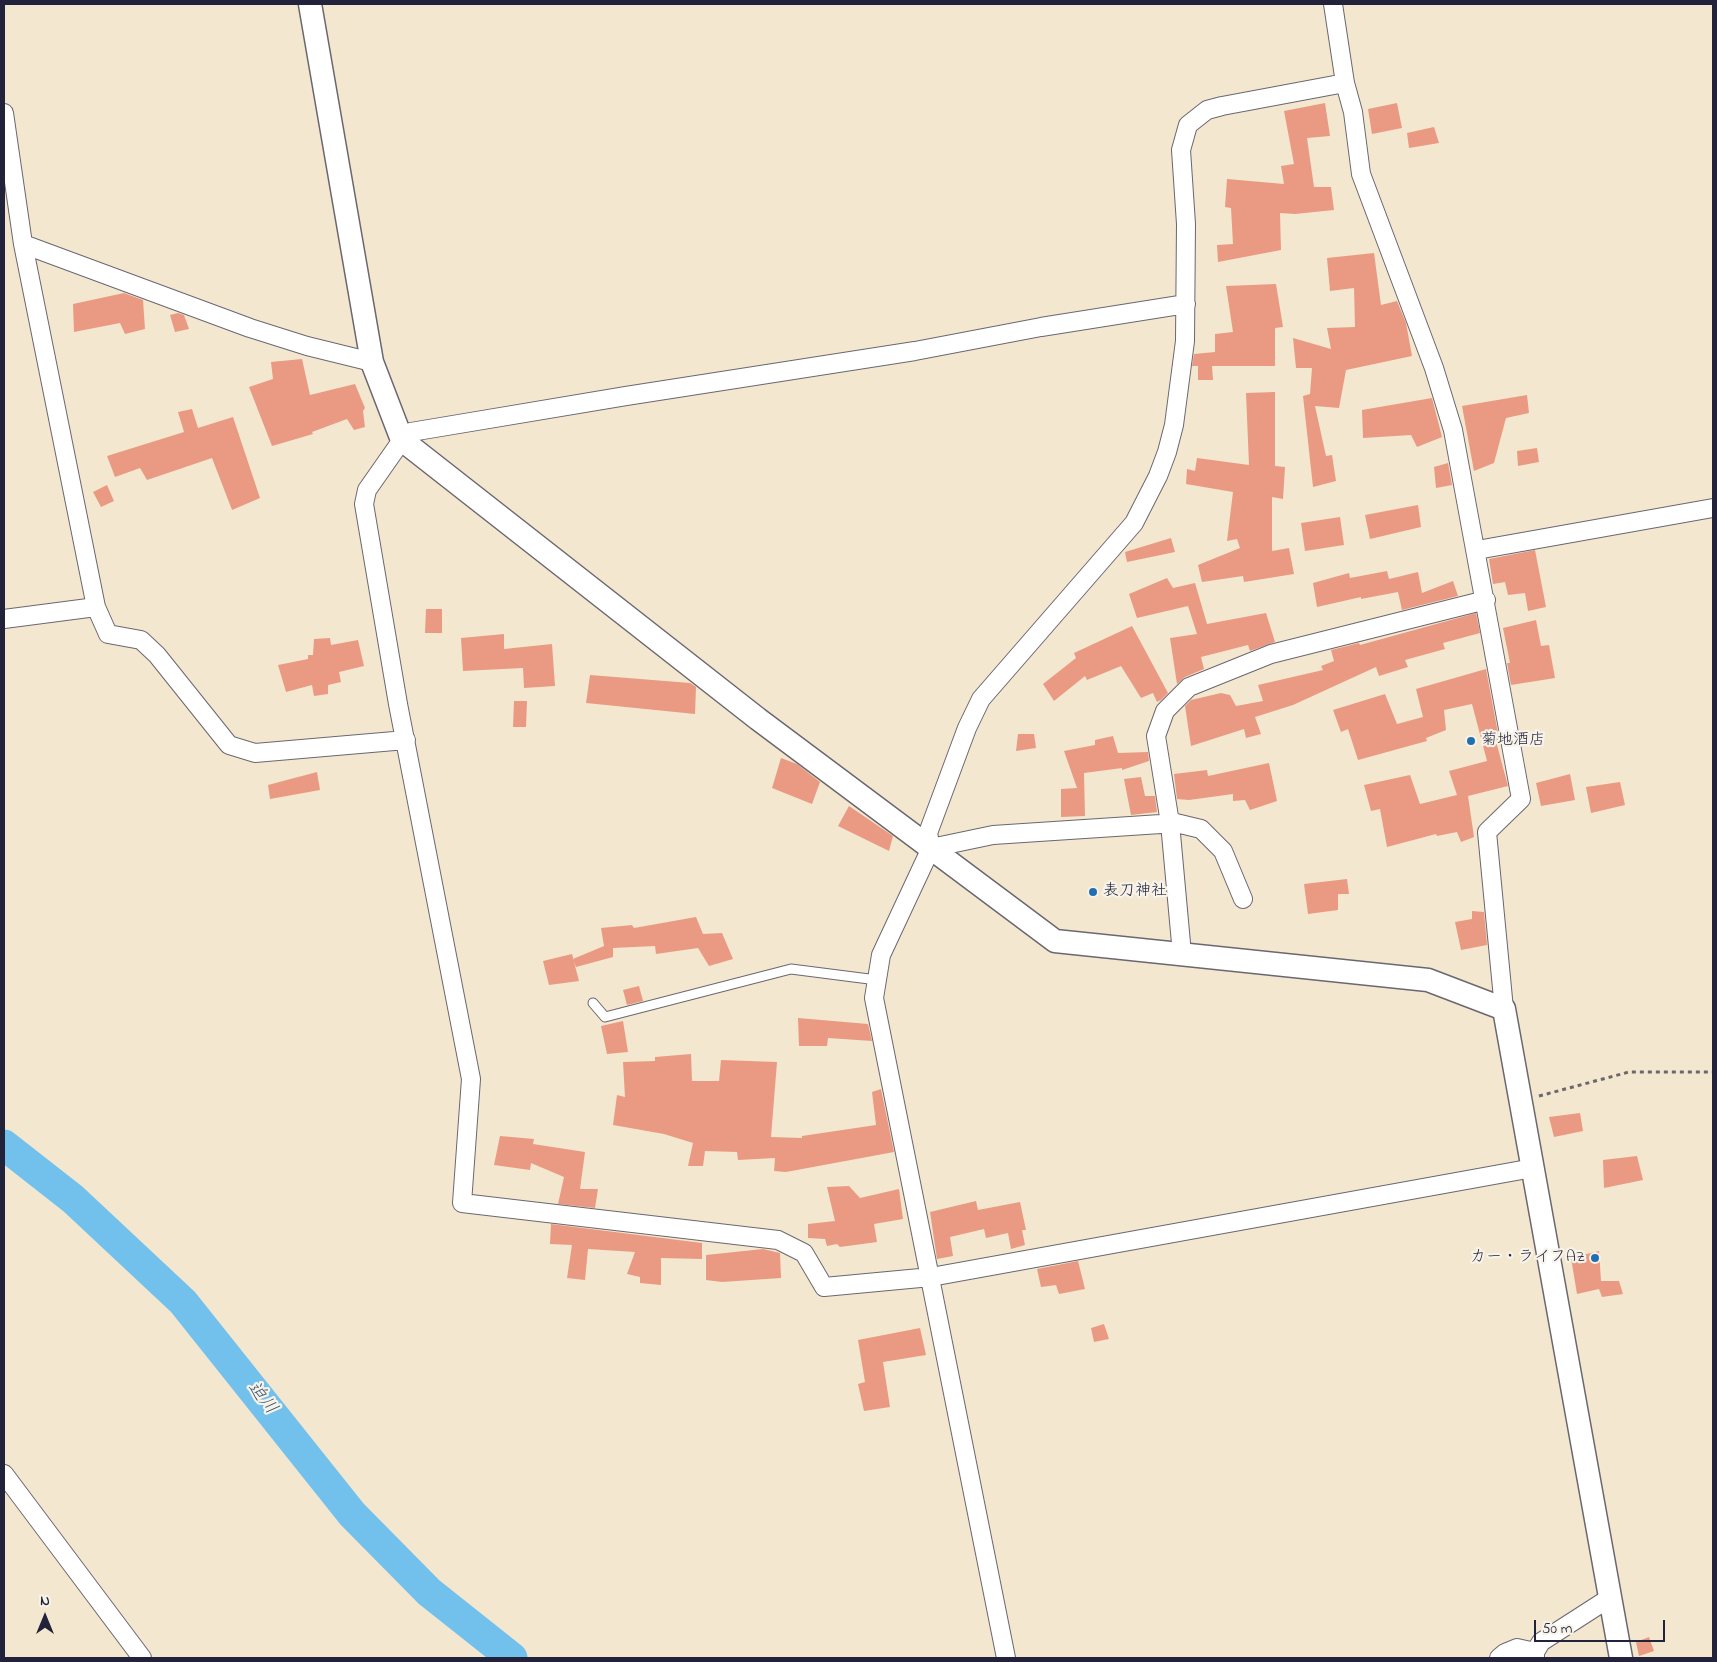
<!DOCTYPE html>
<html>
<head>
<meta charset="utf-8">
<style>
  body { margin:0 }
  #map { position:relative; width:1717px; height:1662px; overflow:hidden; background:#f3e7d0; font-family:"Indie Flower",sans-serif }
  canvas { display:block }
  .frame { position:absolute; inset:0; border:5px solid #22223b; pointer-events:none }
  .north { position:absolute; left:20px; top:1592px; width:50px; height:50px; -webkit-text-stroke:4px #f7f3e8; paint-order:stroke; rotate:0deg; font-size:14px; font-weight:700; line-height:20px; text-align:center; color:#22223b }
  .north::after { content:''; display:block; margin:auto; width:18px; height:22px; background:#22223b; clip-path:polygon(50% 0,100% 100%,50% 72%,0 100%) }
  .scale { position:absolute; left:1534px; top:1620px; width:131px; height:22px; box-sizing:border-box; border:2px solid #22223b; border-top:0; padding-left:6px; font-size:15px; line-height:18px; white-space:nowrap; color:#22223b; -webkit-text-stroke:4px #f7f3e8; paint-order:stroke }
</style>
</head>
<body>
<div id="map">
<canvas width="1717" height="1662"></canvas>
<div class="frame"></div>
<div class="north">N</div>
<div class="scale">50 m</div>
</div>
<script>
const ctx = document.querySelector('canvas').getContext('2d');
ctx.lineJoin = 'round';
function toPath(rows) {
  const path = new Path2D();
  for (const r of rows) {
    path.moveTo(r[0], r[1]);
    for (let i = 2; i < r.length; i += 2) path.lineTo(r[i], r[i + 1]);
  }
  return path;
}
function strokePath(path, color, width, dash) {
  ctx.strokeStyle = color;
  ctx.lineWidth = width;
  ctx.lineCap = dash ? 'butt' : 'round';
  ctx.setLineDash(dash || []);
  ctx.stroke(path);
}
function paint(path, color) {
  ctx.fillStyle = color;
  ctx.fill(path, 'evenodd');
}
function drawText(font, color, halo, rows, align = 'center') {
  ctx.font = font + ' "Indie Flower","Klee One",sans-serif';
  ctx.lineWidth = 4.5;
  ctx.setLineDash([]);
  ctx.textBaseline = 'middle';
  ctx.strokeStyle = halo;
  ctx.fillStyle = color;
  for (const [text, x, y, turn = 0] of rows) {
    ctx.save();
    ctx.translate(x, y);
    ctx.rotate((+turn || 0) * Math.PI / 180);
    ctx.textAlign = isNaN(turn) ? turn : align;
    if (halo) ctx.strokeText(text, 0, 0);
    ctx.fillText(text, 0, 0);
    ctx.restore();
  }
}
const river = toPath([
  [4,1145,73,1199,183,1302,352,1514,429,1592,512,1658]
]);
const building = toPath([
  [1325,103,1330,136,1307,138,1314,187,1331,187,1334,210,1295,214,1280,213,1281,250,1218,262,1217,245,1233,244,1231,208,1225,207,1227,179,1284,184,1281,166,1294,164,1284,111],
  [1397,103,1402,128,1372,134,1368,109],
  [1434,127,1439,143,1409,148,1407,133],
  [1374,253,1381,305,1397,301,1406,323,1412,356,1346,370,1339,408,1315,406,1326,456,1332,455,1336,481,1313,487,1303,396,1310,394,1312,368,1296,368,1293,338,1331,349,1327,328,1355,327,1354,288,1330,291,1327,258],
  [1276,284,1283,327,1275,328,1275,366,1212,366,1213,380,1198,380,1198,366,1192,366,1194,354,1215,352,1215,334,1233,332,1226,286],
  [124,293,143,300,145,329,125,334,120,323,74,332,73,304],
  [178,313,184,315,189,329,175,332,170,315],
  [302,359,310,395,355,384,365,408,363,411,365,427,354,430,347,419,312,432,313,434,272,446,249,387,273,379,271,362],
  [1275,392,1275,466,1285,467,1283,499,1272,497,1272,551,1289,548,1294,574,1244,582,1243,576,1202,582,1198,565,1240,548,1237,539,1227,541,1233,492,1186,484,1187,469,1195,471,1197,458,1249,465,1246,393],
  [1527,395,1529,413,1506,418,1494,463,1474,471,1462,406],
  [1432,398,1442,437,1417,447,1411,435,1363,438,1362,410],
  [192,409,198,428,233,417,260,498,232,510,212,458,147,480,140,468,115,477,107,456,184,432,178,412],
  [1537,448,1539,462,1518,466,1517,451],
  [1448,463,1452,485,1436,488,1434,467],
  [107,485,114,501,101,507,93,492],
  [1418,505,1421,527,1370,539,1365,515],
  [1340,517,1344,545,1305,551,1301,523],
  [1171,538,1175,552,1127,562,1125,552],
  [1535,550,1546,607,1528,611,1525,593,1508,595,1505,582,1493,584,1489,559],
  [1387,571,1389,579,1418,572,1422,593,1453,581,1458,596,1402,610,1398,592,1361,599,1361,597,1317,607,1313,583,1349,573,1350,578],
  [1167,578,1173,588,1195,583,1207,624,1266,613,1275,642,1250,651,1248,645,1201,657,1204,669,1185,677,1177,684,1170,638,1197,634,1188,606,1137,618,1129,594],
  [426,609,442,609,442,633,425,633],
  [1476,613,1480,633,1443,643,1445,649,1405,660,1408,667,1379,676,1376,667,1293,705,1255,717,1261,734,1246,738,1244,729,1191,746,1185,706,1191,700,1221,693,1230,695,1236,706,1263,701,1258,685,1323,670,1321,666,1334,661,1331,650,1359,643,1360,645],
  [1536,620,1541,646,1549,645,1555,678,1511,685,1507,663,1510,663,1503,628],
  [1132,626,1168,693,1161,700,1157,702,1153,693,1141,698,1121,666,1087,680,1085,676,1054,701,1043,684,1076,658,1074,653],
  [504,634,504,649,552,644,555,686,524,688,523,668,463,671,461,638],
  [330,638,331,645,358,640,364,666,339,672,341,682,328,685,328,694,314,696,312,685,286,692,278,665,308,659,308,655,313,655,314,639],
  [1486,669,1500,744,1497,745,1508,786,1468,796,1474,837,1461,842,1457,832,1437,836,1436,834,1387,847,1380,809,1371,811,1364,785,1410,775,1420,804,1457,795,1449,771,1487,761,1472,704,1444,710,1446,730,1426,738,1427,741,1358,760,1348,729,1341,732,1333,710,1385,694,1397,724,1423,717,1416,689],
  [590,675,690,683,696,687,695,714,586,703],
  [514,701,527,701,526,727,513,727],
  [1018,734,1034,734,1036,748,1016,751],
  [1113,736,1118,753,1148,752,1149,761,1122,770,1122,768,1084,773,1085,816,1061,817,1061,789,1077,788,1064,751,1095,745,1095,740],
  [781,758,797,764,820,782,812,804,772,788],
  [1269,763,1277,801,1250,810,1245,800,1233,801,1233,794,1189,800,1177,799,1174,774,1207,770,1208,776],
  [317,772,320,790,270,799,268,785],
  [1570,774,1575,800,1541,806,1536,783],
  [1141,777,1145,796,1155,796,1157,812,1131,815,1124,779],
  [1620,782,1625,805,1591,813,1586,787],
  [849,806,893,836,889,851,838,826],
  [1347,879,1349,894,1338,894,1338,910,1308,914,1304,884],
  [1472,911,1484,912,1487,945,1461,950,1455,922,1472,919],
  [696,917,703,934,722,933,733,959,709,966,698,948,656,954,655,946,613,948,613,957,576,967,573,959,604,946,601,928,632,925,634,928],
  [572,954,579,981,549,985,543,961],
  [639,986,643,1001,627,1005,623,990],
  [798,1018,868,1024,872,1041,828,1038,827,1046,799,1046],
  [623,1021,628,1052,607,1054,601,1026],
  [691,1054,692,1081,719,1081,721,1060,777,1062,771,1137,802,1138,802,1136,876,1125,872,1092,881,1089,894,1152,786,1172,774,1171,775,1158,738,1160,737,1152,705,1151,703,1166,688,1166,693,1143,664,1134,613,1125,617,1095,625,1097,623,1062,655,1061,655,1057],
  [1580,1113,1583,1131,1554,1137,1549,1117],
  [500,1136,534,1139,533,1144,585,1152,580,1189,598,1189,595,1208,558,1204,564,1177,531,1163,530,1170,494,1165],
  [1637,1156,1643,1180,1604,1188,1603,1160],
  [849,1186,860,1198,899,1189,903,1219,874,1224,877,1242,840,1247,837,1244,827,1246,825,1239,808,1238,808,1224,835,1221,827,1187],
  [976,1201,978,1210,1020,1202,1026,1230,1022,1230,1025,1245,1011,1249,1008,1233,986,1238,984,1229,950,1237,953,1256,937,1259,930,1212],
  [551,1224,702,1243,702,1259,661,1258,661,1285,640,1283,640,1277,627,1274,635,1252,588,1249,585,1280,567,1278,572,1245,550,1244],
  [763,1249,780,1253,781,1278,722,1282,706,1280,706,1255],
  [1599,1251,1601,1281,1619,1281,1623,1294,1602,1297,1599,1289,1577,1294,1571,1258],
  [1078,1261,1085,1289,1059,1294,1056,1285,1041,1287,1037,1269],
  [1104,1324,1109,1339,1094,1342,1091,1328],
  [920,1328,926,1355,883,1362,890,1407,864,1411,858,1384,865,1382,858,1340],
  [1649,1637,1654,1651,1639,1656,1636,1642]
]);
const path = toPath([
  [1539,1096,1629,1072,1713,1072]
]);
const service = toPath([
  [593,1003,605,1017,791,969,877,980]
]);
const minor = toPath([
  [1333,4,1345,83,1353,112,1361,174,1434,368,1453,430,1521,799,1487,832,1504,1009],
  [4,113,23,244,96,607,108,634,141,640,157,655,229,745,255,753,406,740],
  [23,244,250,328,307,346,372,362],
  [1186,304,1041,327,915,351,626,396,411,432,402,440,367,490,364,504,398,704,471,1079,462,1203,778,1240,804,1253,824,1287,931,1277,1533,1168],
  [1477,550,1713,508],
  [4,619,96,607],
  [931,848,928,833,967,728,981,699,1134,523,1158,476,1167,452,1174,425,1185,341,1186,224,1181,150,1188,125,1207,110,1222,106,1345,83],
  [1182,954,1170,823,1156,736,1165,711,1189,687,1271,654,1486,600],
  [4,1474,142,1658],
  [1006,1658,874,998,881,955,931,848,993,835,1176,823,1201,829,1223,851,1243,899],
  [1499,1658,1505,1653,1517,1648,1535,1652],
  [1535,1658,1535,1652,1541,1642,1611,1597]
]);
const tertiary = toPath([
  [310,4,372,362,402,440,758,719,1055,941,1428,980,1504,1009,1621,1658]
]);
const markers = [
  [1471,741,5,"#1f6fb2"],
  [1093,892,5,"#1f6fb2"],
  [1595,1258,5,"#1f6fb2"]
];
const poiNames = [
  ["菊地酒店",1481,741],
  ["表刀神社",1103,892],
  ["カー・ライフAZ",1585,1258,"right"]
];
const waterNames = [
  ["迫川",261,1399,52]
];
strokePath(river, '#72c1ed', 31);
paint(building, '#ea9a82');
strokePath(service, '#6b676f', 11);
strokePath(minor, '#6b676f', 20);
strokePath(tertiary, '#6b676f', 25);
strokePath(path, '#6b676f', 3, [4, 4]);
strokePath(service, '#fff', 9);
strokePath(minor, '#fff', 18);
strokePath(tertiary, '#fff', 22);
for (const [x, y, r, color] of markers) {
  const dot = new Path2D();
  dot.arc(x, y, r, 0, 2 * Math.PI);
  ctx.fillStyle = color;
  ctx.fill(dot);
  strokePath(dot, '#f7f3e8', 2);
}
drawText('16px', '#22223b', '#f7f3e8', poiNames, 'left');
drawText('italic 18px', '#3a5270', '#f7f3e8', waterNames);
</script>
</body>
</html>
